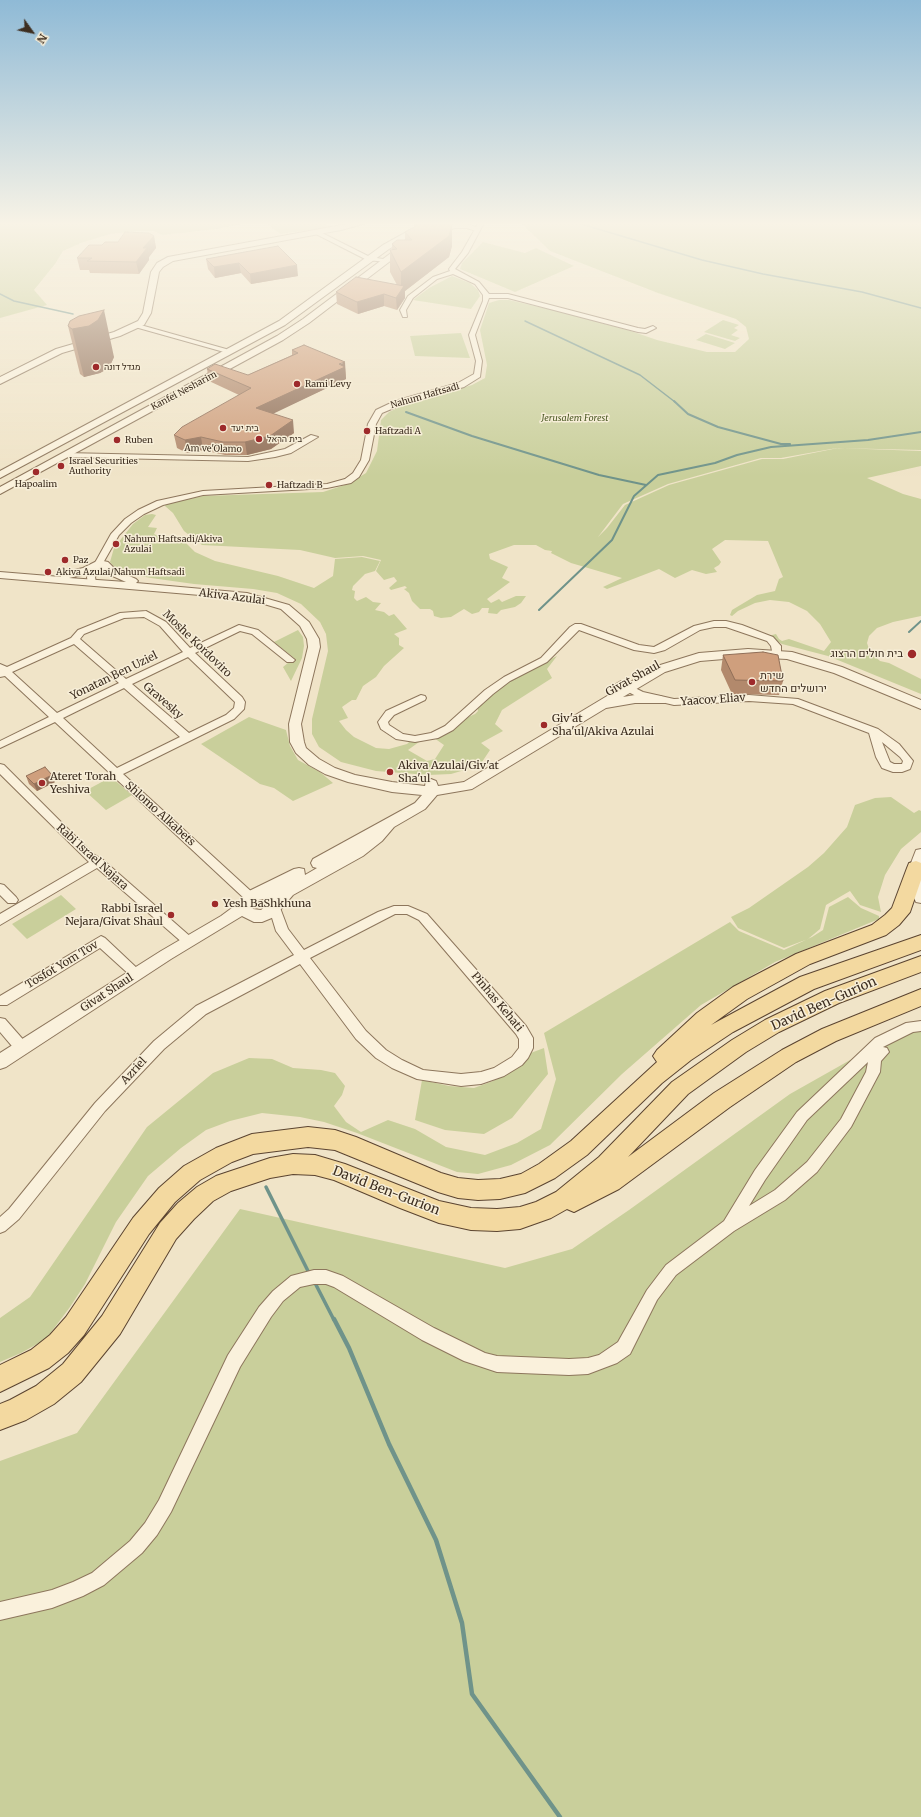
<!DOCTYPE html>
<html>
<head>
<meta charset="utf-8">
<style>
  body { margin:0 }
  #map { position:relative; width:921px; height:1817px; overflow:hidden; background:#f0e4c8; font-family:Merriweather,serif }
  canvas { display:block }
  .north { position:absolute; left:12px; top:12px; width:40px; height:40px; -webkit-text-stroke:3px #f7eed8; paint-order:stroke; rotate:123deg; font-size:11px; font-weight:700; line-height:16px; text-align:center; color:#3d2e20 }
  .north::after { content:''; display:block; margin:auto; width:14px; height:18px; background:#3d2e20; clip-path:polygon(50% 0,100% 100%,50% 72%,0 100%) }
</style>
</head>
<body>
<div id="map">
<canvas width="921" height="1817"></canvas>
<div class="north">N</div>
</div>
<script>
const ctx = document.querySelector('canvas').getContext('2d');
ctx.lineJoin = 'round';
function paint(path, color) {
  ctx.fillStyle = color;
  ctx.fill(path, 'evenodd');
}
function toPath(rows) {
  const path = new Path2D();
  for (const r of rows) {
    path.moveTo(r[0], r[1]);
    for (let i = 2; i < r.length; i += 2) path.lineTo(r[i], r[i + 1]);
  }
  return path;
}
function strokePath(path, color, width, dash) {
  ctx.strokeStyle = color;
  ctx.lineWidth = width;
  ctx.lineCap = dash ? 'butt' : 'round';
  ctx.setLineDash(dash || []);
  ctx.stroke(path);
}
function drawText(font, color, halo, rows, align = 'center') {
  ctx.font = font + ' Merriweather,Heebo,serif';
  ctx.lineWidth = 3;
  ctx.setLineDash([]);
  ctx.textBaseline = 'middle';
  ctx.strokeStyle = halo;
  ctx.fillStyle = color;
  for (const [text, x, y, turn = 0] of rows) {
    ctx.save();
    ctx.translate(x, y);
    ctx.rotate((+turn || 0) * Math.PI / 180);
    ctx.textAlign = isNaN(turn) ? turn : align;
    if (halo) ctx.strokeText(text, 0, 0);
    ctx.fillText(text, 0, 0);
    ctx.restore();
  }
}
const green = toPath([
  [0,222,253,222,216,229,162,235,154,231,135,231,110,234,81,243,63,251,55,264,34,290,47,305,0,318],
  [265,222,321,222,330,227,280,234],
  [520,222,921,222,921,450,837,448,781,458,761,458,668,484,623,504,598,537,607,528,625,505,669,485,762,459,783,459,838,448,921,451,921,466,867,478,903,494,921,499,921,616,893,622,877,628,869,636,867,643,870,652,880,661,889,663,921,679,921,694,828,656,782,644,768,636,776,634,779,639,782,641,789,639,824,651,831,642,820,624,807,611,789,602,770,600,755,603,738,611,732,616,730,615,732,610,757,595,775,591,779,579,783,577,768,541,725,540,712,549,721,562,719,565,714,568,717,572,706,574,692,570,675,578,659,569,607,589,603,587,622,578,571,563,551,553,552,551,545,550,536,545,514,545,489,554,490,559,508,567,502,578,510,582,487,599,491,603,499,599,502,602,516,596,526,596,521,603,515,607,501,610,497,614,488,613,489,608,482,608,479,612,472,614,464,609,451,617,441,618,434,616,433,611,430,609,420,609,412,601,409,593,404,589,407,588,405,586,391,590,389,588,397,581,394,577,384,580,376,571,381,560,363,556,335,558,300,550,202,545,184,531,173,513,165,506,166,504,203,496,323,492,348,484,366,473,377,451,381,420,389,412,402,406,472,385,485,378,487,365,480,330,489,303,499,300,509,300,557,311,631,331,657,340,707,352,735,352,749,339,746,327,736,319,658,293,550,251],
  [483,242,525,253,536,248,574,266,515,292,460,269,462,263],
  [452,276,470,283,478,290,480,296,471,309,413,300,429,288],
  [723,320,739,325,734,328,738,330,731,335,740,338,735,341,704,332],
  [461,333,470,358,415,356,410,336],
  [706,334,735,343,725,349,696,340],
  [152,514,156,515,148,527,157,528,154,534,160,537,164,535,172,538,181,538,195,552,215,561,278,576,314,588,333,576,335,559,362,557,380,561,375,571,365,574,353,586,352,590,355,591,354,598,357,601,366,597,373,602,381,603,375,610,384,612,389,616,394,614,407,629,394,634,399,638,399,645,404,648,384,666,376,677,363,686,356,700,352,700,342,707,348,718,339,721,346,730,354,737,376,748,389,749,407,744,410,741,419,742,408,750,427,761,435,759,444,745,434,738,464,719,475,714,478,711,477,705,516,676,557,656,547,669,552,678,502,710,495,724,503,731,481,743,490,750,482,762,475,767,451,774,428,775,376,771,341,762,319,747,312,734,312,719,328,651,326,634,320,622,301,604,277,593,253,589,194,584,151,578,130,574,115,568,110,562,114,548,133,524,145,515],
  [298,630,303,637,304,646,302,658,291,681,283,667,294,658,274,642],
  [249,717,286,730,290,746,298,760,320,772,333,783,293,801,274,788,260,784,201,744],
  [111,777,132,795,106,810,85,791],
  [891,797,914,813,919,810,921,811,921,832,901,849,885,875,878,897,881,912,860,905,850,891,826,905,820,929,808,939,784,948,738,928,731,917,749,908,808,867,824,853,847,827,855,805,875,798],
  [61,895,76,909,27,939,12,924],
  [848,897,861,908,879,916,879,919,775,962,701,1005,622,1074,550,1145,511,1165,478,1174,457,1172,357,1133,324,1122,300,1117,262,1113,230,1121,206,1130,181,1148,148,1176,116,1222,85,1284,70,1307,46,1339,21,1353,0,1362,0,1318,30,1297,147,1127,213,1073,249,1058,272,1059,293,1068,321,1070,335,1073,345,1086,342,1095,334,1106,346,1122,361,1132,388,1120,415,1129,446,1147,485,1155,517,1143,541,1129,556,1079,544,1033,730,922,739,931,784,950,812,937,823,930,829,907],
  [921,1020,921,1817,0,1817,0,1461,77,1433,240,1209,505,1268,572,1249,629,1210,790,1094],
  [544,1048,548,1074,512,1118,484,1134,445,1130,415,1120,422,1080,449,1086,474,1088,493,1081,518,1067,528,1054]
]);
const streamFar3 = toPath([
  [581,224,702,260,763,274,862,292,921,308],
  [0,294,14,301,73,314],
  [525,321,640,375,675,402]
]);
const streamFar2 = toPath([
  [674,401,688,414,718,427,781,444,790,444],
  [406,412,472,436,599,475,646,485],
  [539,610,612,540,634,496,658,475,715,463,737,455,771,447,868,440,921,432],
  [909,632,921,621]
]);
const streamFar1 = toPath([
  [266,1187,310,1275],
  [314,1281,334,1320]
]);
const stream = toPath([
  [334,1319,349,1348,389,1444,436,1540,462,1623,472,1694,560,1817]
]);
const minor = toPath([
  [479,222,484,223,468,253,455,269,479,282,489,294,508,294,638,328,645,329,653,326,656,328,646,333,638,332,508,298,489,298,475,335,482,361,480,377,464,387,401,405,382,413,376,424,369,460,359,477,351,483,327,488,203,495,163,505,144,514,131,523,119,535,95,577,96,583,94,585,88,585,87,577,111,534,125,519,138,510,157,501,203,491,327,484,345,479,353,473,361,460,368,424,376,410,395,401,458,383,474,374,476,361,469,335,483,301,483,295,475,284,453,274,437,279,413,298,406,310,407,317,403,317,400,310,408,296,433,277,450,271,449,269,462,252,479,222],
  [314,231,318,231,370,257,390,260,387,262,367,260,314,233,314,231],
  [137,324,226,349,227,350,224,352,135,327,134,326,137,324],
  [311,435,318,437,291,453,275,457,248,461,65,457,61,455,65,453,248,457,285,449,311,435],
  [146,611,166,622,190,648,239,625,258,630,295,660,293,662,287,662,252,634,240,631,195,653,242,697,245,702,244,709,234,719,123,774,254,894,256,897,254,900,246,900,55,722,0,748,0,741,49,717,5,676,0,677,0,664,7,667,71,638,78,630,120,613,146,611],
  [144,617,160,626,183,652,126,679,80,639,84,634,124,618,144,617],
  [74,644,119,683,57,713,12,672,74,644],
  [188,657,235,702,234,708,226,715,189,733,132,684,188,657],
  [124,688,180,737,117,768,63,718,124,688],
  [714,621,726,621,742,625,773,637,781,646,781,654,779,656,773,656,771,646,767,641,726,627,714,627,700,630,665,650,654,653,634,650,579,630,547,662,510,681,493,694,453,730,438,738,415,742,396,739,381,729,378,722,386,711,421,695,425,696,426,698,425,700,394,715,388,722,389,725,403,734,415,736,431,733,445,726,485,690,504,677,541,658,570,627,575,624,581,624,639,645,654,647,694,626,714,621],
  [621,681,643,692,674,699,749,695,798,699,878,729,899,744,913,761,910,769,902,772,893,772,882,768,876,757,869,733,793,704,749,701,674,705,636,696,617,686,616,684,621,681],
  [882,742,900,757,903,761,902,764,894,764,890,762,882,742],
  [0,764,4,765,93,854,102,859,192,938,194,941,192,944,184,944,97,868,0,925,0,914,89,862,0,774,0,764],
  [0,884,4,885,16,897,18,900,16,903,8,903,0,895,0,884],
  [275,904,279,905,288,929,304,950,378,912,394,906,408,906,427,914,526,1026,533,1038,533,1048,528,1058,522,1065,504,1076,481,1084,461,1086,417,1079,392,1068,376,1058,356,1039,300,964,206,1014,164,1049,105,1111,19,1219,5,1231,0,1233,0,1217,9,1209,95,1103,154,1041,196,1006,294,955,276,931,269,908,271,905,275,904],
  [395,914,407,914,419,920,516,1034,519,1039,519,1048,512,1057,494,1068,481,1072,461,1074,423,1070,402,1060,386,1050,366,1031,310,958,395,914],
  [101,936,105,938,140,971,142,974,140,977,136,979,132,977,100,948,7,1005,0,1005,0,996,101,936],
  [0,1018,5,1019,27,1044,29,1048,27,1052,22,1053,17,1052,0,1032,0,1018],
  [921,1021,921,1031,913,1032,883,1047,887,1048,889,1052,881,1061,880,1072,851,1127,817,1172,785,1200,734,1231,676,1275,657,1300,630,1354,617,1363,588,1374,569,1375,497,1372,464,1361,422,1340,334,1287,326,1284,314,1284,300,1287,283,1301,271,1317,240,1367,171,1512,157,1535,142,1553,104,1585,83,1596,52,1608,0,1620,0,1602,52,1590,73,1582,92,1573,130,1541,145,1523,159,1500,228,1355,259,1307,273,1291,291,1276,314,1270,326,1270,343,1276,434,1328,485,1353,497,1356,569,1359,588,1358,599,1355,618,1342,647,1290,666,1265,724,1221,755,1170,797,1112,875,1038,906,1023,921,1021],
  [868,1062,866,1072,841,1119,807,1162,775,1190,749,1206,765,1180,807,1120,868,1062]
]);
const tertiary = toPath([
  [358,222,370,222,341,230,173,261,163,267,159,272,151,313,144,325,120,336,62,353,0,384,0,377,56,349,114,332,138,321,143,313,151,272,157,263,168,257,358,222],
  [462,222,468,222,468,224,480,229,476,231,467,228,455,228,434,234,430,232,462,222],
  [412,229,419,231,389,249,285,325,0,478,0,471,279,321,383,245,412,229],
  [403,244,410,246,309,323,283,340,0,494,0,487,277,336,303,319,403,244],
  [99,560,108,562,116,570,136,579,138,581,136,583,247,593,289,605,309,622,319,639,320,647,301,724,304,742,306,748,319,759,335,768,355,775,392,782,425,786,426,781,431,779,436,781,438,786,464,782,657,666,699,653,748,649,792,652,842,667,921,700,921,709,834,673,787,659,748,657,700,661,665,672,623,697,635,695,661,696,667,700,665,703,635,703,606,708,472,789,437,795,425,809,394,827,382,841,363,856,293,895,274,917,262,922,254,922,242,916,171,959,6,1067,0,1069,0,1053,161,951,221,916,240,902,245,893,294,869,299,868,304,869,305,875,317,868,313,867,311,863,313,859,415,803,422,795,392,792,348,782,325,774,309,765,296,753,290,742,289,724,308,647,307,639,300,626,281,609,247,599,0,578,0,572,61,577,61,573,83,568,99,560],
  [101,567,108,574,126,582,69,578,90,573,101,567],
  [262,899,267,900,268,904,261,910,253,909,252,906,255,901,262,899],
  [921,849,921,903,916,902,914,898,910,885,909,868,916,850,921,849]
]);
const primary = toPath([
  [916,861,921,863,921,880,910,912,899,925,886,935,810,964,747,999,711,1025,800,977,921,935,921,950,814,989,733,1032,691,1060,662,1083,587,1155,555,1178,525,1193,500,1199,478,1200,458,1198,438,1192,335,1150,308,1147,253,1154,232,1162,200,1180,175,1202,149,1234,84,1335,68,1353,49,1368,0,1392,0,1365,31,1350,50,1335,66,1317,133,1218,159,1188,184,1166,216,1148,252,1134,308,1127,335,1130,356,1137,441,1173,458,1178,478,1180,500,1179,521,1174,539,1164,571,1141,657,1062,653,1056,657,1050,697,1013,733,987,796,954,872,925,885,915,892,908,907,868,909,863,916,861],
  [921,956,921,972,839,1003,779,1032,746,1052,688,1094,628,1157,714,1093,782,1050,822,1029,921,989,921,1006,836,1041,796,1062,730,1107,619,1189,574,1212,567,1209,551,1218,520,1229,497,1231,471,1230,439,1223,400,1208,334,1180,315,1175,293,1174,270,1178,231,1191,213,1201,194,1219,176,1239,120,1334,81,1382,54,1404,26,1420,0,1430,0,1404,10,1400,36,1386,63,1364,102,1316,160,1223,178,1203,197,1187,216,1176,270,1158,293,1154,315,1155,345,1164,439,1201,471,1208,497,1209,520,1207,536,1202,556,1192,599,1157,672,1082,732,1040,765,1020,825,991,921,956]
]);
const wall = toPath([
  [417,222,452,246,449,257,405,291,405,298,397,310,384,306,358,314,337,304,336,292,397,285,390,272,390,250,392,250,392,244,405,240,405,232,414,227,414,225],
  [154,236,156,248,149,257,149,260,139,274,90,273,89,270,80,270,77,258,102,245,118,242],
  [278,246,298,276,251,284,241,273,215,278,208,269,206,259],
  [68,326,114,357,109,368,100,373,84,377,80,374],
  [292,350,345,367,346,379,273,413,294,433,271,449,247,455,225,455,203,450,187,453,177,448,174,435,239,395,209,381,207,369,248,375,292,355],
  [723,655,783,681,779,695,732,694,721,670],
  [26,776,55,782,37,791,29,784]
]);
const shadedWall = toPath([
  [452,225,452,246,449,257,405,291,405,298,397,310,396,298,401,291,401,272],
  [154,236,156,248,149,257,149,260,139,274,136,262,143,248],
  [239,263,241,273,215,278,214,267],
  [297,265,298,276,251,284,250,274],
  [384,294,384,306,358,314,357,302],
  [104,310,114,357,109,368,100,373,84,377,72,329],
  [345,362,346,379,258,421,256,408],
  [293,420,294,433,271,449,247,455,245,442],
  [201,437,203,450,187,453,185,440],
  [52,775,55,782,37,791,34,784]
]);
const building = toPath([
  [417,222,452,222,452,225,449,236,401,272,390,250,397,249,392,244,397,240,412,240,405,232,418,225,414,225,417,222],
  [125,232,149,233,154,236,143,248,147,248,136,262,87,261,92,258,77,258,89,245,102,245,105,242,118,242,125,232],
  [278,246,297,265,250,274,239,263,214,267,206,259,278,246],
  [356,277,404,286,396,298,384,294,357,302,336,292,356,277],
  [104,310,98,320,89,326,72,329,68,326,70,321,79,316,104,310],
  [304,345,345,362,339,364,345,367,256,408,293,420,270,436,245,442,223,442,201,437,185,440,174,435,182,427,251,388,207,369,215,364,248,375,298,353,292,350,304,345],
  [763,652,778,655,783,681,735,680,723,655,763,652],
  [45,767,52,775,34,784,26,776,45,767]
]);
const markers = [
  [96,367,4,"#9e2a2b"],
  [297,384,4,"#9e2a2b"],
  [223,428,4,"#9e2a2b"],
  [367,431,4,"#9e2a2b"],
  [259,439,4,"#9e2a2b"],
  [117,440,4,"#9e2a2b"],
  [61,466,4,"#9e2a2b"],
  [36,472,4,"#9e2a2b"],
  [269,485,4,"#9e2a2b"],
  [116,544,4,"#9e2a2b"],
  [65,560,4,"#9e2a2b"],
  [48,572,4,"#9e2a2b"],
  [912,654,5,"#9e2a2b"],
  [752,682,4,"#9e2a2b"],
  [544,725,4,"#9e2a2b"],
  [390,772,4,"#9e2a2b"],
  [42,783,4,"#9e2a2b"],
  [215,904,4,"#9e2a2b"],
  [171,915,4,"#9e2a2b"]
];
const farPoinames = [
  ["מגדל דונה",104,367],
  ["Rami Levy",305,384],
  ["בית יעד",231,428],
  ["Haftzadi A",375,431],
  ["בית הראל",267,439],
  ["Ruben",125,440],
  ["Israel Securities",69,461],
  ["Authority",69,471],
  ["Hapoalim",36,484,"center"],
  ["Haftzadi B",277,485],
  ["Nahum Haftsadi/Akiva",124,539],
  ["Azulai",124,549],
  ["Paz",73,560],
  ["Akiva Azulai/Nahum Haftsadi",56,572]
];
const farStreetnames = [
  ["Kanfei Nesharim",184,391,-28],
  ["Nahum Haftsadi",425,396,-16],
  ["Am ve'Olamo",213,449,1]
];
const farParknames = [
  ["Jerusalem Forest",575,418]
];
const streetNames = [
  ["Akiva Azulai",232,597,7],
  ["Moshe Kordoviro",197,644,44],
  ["Yonatan Ben Uziel",114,676,-26],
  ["Givat Shaul",633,679,-29],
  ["Yaacov Eliav",713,700,-4],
  ["Gravesky",163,701,41],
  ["Shlomo Alkabets",160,814,42],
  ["Rabi Israel Najara",92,857,42],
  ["Tosfot Yom Tov",62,965,-31],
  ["Givat Shaul",107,993,-33],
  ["Pinhas Kehati",497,1002,50],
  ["Azriel",134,1071,-47]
];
const poiNames = [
  ["בית חולים הרצוג",903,654,"right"],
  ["שירת",760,676],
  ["ירושלים החדש",760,689],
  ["Giv'at",552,719],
  ["Sha'ul/Akiva Azulai",552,732],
  ["Akiva Azulai/Giv'at",398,766],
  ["Sha'ul",398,779],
  ["Ateret Torah",50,777],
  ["Yeshiva",50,790],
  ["Yesh BaShkhuna",223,904],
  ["Rabbi Israel",163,909,"right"],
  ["Nejara/Givat Shaul",163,922,"right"]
];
const nearStreetnames = [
  ["David Ben-Gurion",824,1004,-24],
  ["David Ben-Gurion",386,1191,21]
];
paint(green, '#c9cf9b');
strokePath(streamFar3, '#6f938a', 1.5);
strokePath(streamFar2, '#6f938a', 2);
strokePath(streamFar1, '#6f938a', 3.5);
strokePath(stream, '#6f938a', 4.5);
strokePath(minor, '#8d765c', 2);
strokePath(tertiary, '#8d765c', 2);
strokePath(primary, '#5b4430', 2);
paint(minor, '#faf1dc');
paint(tertiary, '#faf1dc');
paint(primary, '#f3d9a0');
paint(wall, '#b2896c');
paint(shadedWall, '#916f58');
paint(building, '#cf9f7d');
strokePath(building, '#916f58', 1);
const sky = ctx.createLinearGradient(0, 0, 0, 476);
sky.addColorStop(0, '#8fbad6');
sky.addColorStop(0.47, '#f8f3e6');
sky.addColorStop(1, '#f8f3e600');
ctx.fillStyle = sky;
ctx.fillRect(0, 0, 921, 476);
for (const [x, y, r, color] of markers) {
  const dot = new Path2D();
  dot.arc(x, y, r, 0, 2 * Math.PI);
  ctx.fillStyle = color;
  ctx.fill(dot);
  strokePath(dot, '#f7eed8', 1.5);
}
drawText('9px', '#3d2e20', '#f7eed8', farPoinames, 'left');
drawText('9px', '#3d2e20', '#f7eed8', farStreetnames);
drawText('italic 9px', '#4d5a26', '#f7eed8', farParknames);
drawText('11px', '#3d2e20', '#f7eed8', streetNames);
drawText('11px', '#3d2e20', '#f7eed8', poiNames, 'left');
drawText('13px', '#3d2e20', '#f7eed8', nearStreetnames);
</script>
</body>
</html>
